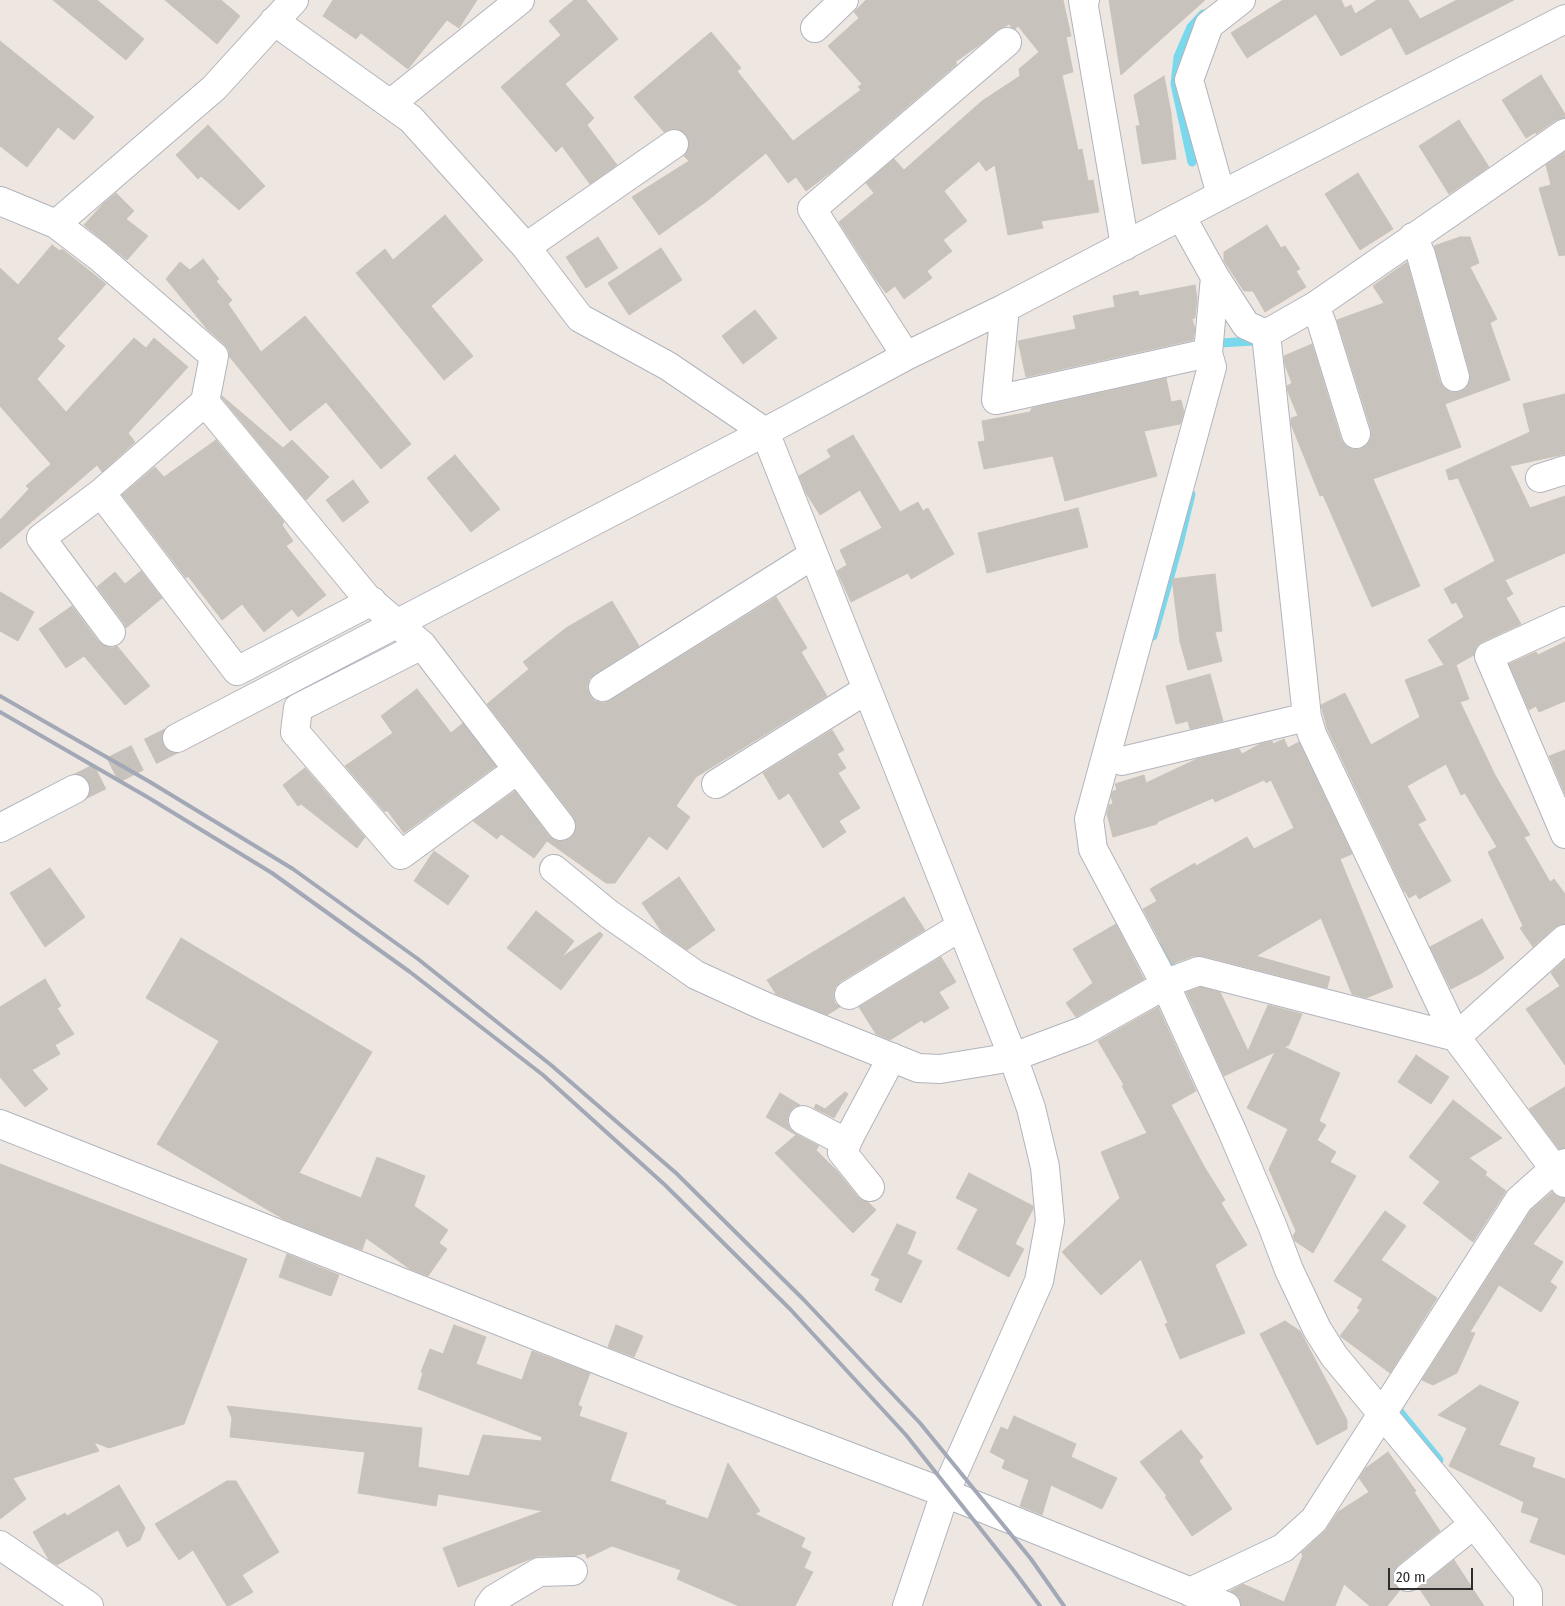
<!DOCTYPE html>
<html>
<head>
<meta charset="utf-8">
<style>
  body { margin:0 }
  #map { position:relative; width:1565px; height:1606px; overflow:hidden; background:#eee7e1; font-family:"Fira Sans Condensed",sans-serif }
  canvas { display:block }
  .scale { position:absolute; left:1388px; top:1568px; width:85px; height:22px; box-sizing:border-box; border:2px solid #2e2e2e; border-top:0; padding-left:6px; font-size:15px; line-height:18px; white-space:nowrap; color:#2e2e2e; -webkit-text-stroke:4px #fff; paint-order:stroke }
</style>
</head>
<body>
<div id="map">
<canvas width="1565" height="1606"></canvas>
<div class="scale">20 m</div>
</div>
<script>
const ctx = document.querySelector('canvas').getContext('2d');
ctx.lineJoin = 'round';
function toPath(rows) {
  const path = new Path2D();
  for (const r of rows) {
    path.moveTo(r[0], r[1]);
    for (let i = 2; i < r.length; i += 2) path.lineTo(r[i], r[i + 1]);
  }
  return path;
}
function strokePath(path, color, width, dash) {
  ctx.strokeStyle = color;
  ctx.lineWidth = width;
  ctx.lineCap = dash ? 'butt' : 'round';
  ctx.setLineDash(dash || []);
  ctx.stroke(path);
}
function paint(path, color) {
  ctx.fillStyle = color;
  ctx.fill(path, 'evenodd');
}
const stream = toPath([
  [1192,162,1175,84,1178,57,1191,27,1203,14],
  [1220,343,1254,341],
  [1153,636,1179,544,1191,494],
  [1161,948,1171,965,1175,976],
  [1399,1411,1439,1460]
]);
const building = toPath([
  [53,0,97,0,144,39,126,60,53,0],
  [165,0,221,0,240,16,217,44,165,0],
  [333,0,477,0,459,28,447,20,408,69,361,33,356,39,323,16,333,0],
  [574,0,586,0,618,39,565,84,594,118,587,125,617,165,590,184,562,146,556,152,501,87,561,35,549,21,574,0],
  [866,0,1063,0,1071,36,1066,37,1073,72,1062,75,1078,150,1082,149,1088,181,1093,180,1099,212,1041,221,1043,228,1008,235,995,165,986,171,979,161,944,191,967,221,943,240,952,251,927,271,932,278,904,299,895,286,886,293,875,278,839,222,874,193,866,183,894,159,904,170,982,101,1020,76,1019,69,1039,52,1018,26,1015,29,1011,27,1010,24,997,30,982,43,955,62,957,64,831,172,806,191,796,177,788,183,766,153,707,201,659,235,632,197,689,161,684,156,688,150,689,142,686,135,680,130,672,129,664,132,634,97,711,32,741,68,737,71,793,141,861,90,858,87,862,84,828,46,859,18,854,12,866,0],
  [1109,0,1205,0,1121,75,1109,0],
  [1283,0,1341,0,1345,8,1351,5,1355,14,1377,0,1408,0,1420,19,1457,0,1514,0,1406,55,1391,27,1341,56,1316,14,1247,58,1231,33,1283,0],
  [0,41,94,117,74,140,58,127,27,167,0,146,0,41],
  [1541,75,1565,114,1565,118,1556,120,1536,134,1536,132,1526,138,1502,100,1541,75],
  [1164,76,1171,113,1176,159,1142,164,1136,126,1140,126,1134,95,1164,76],
  [1459,120,1489,167,1449,194,1419,146,1459,120],
  [208,125,265,186,239,210,201,176,198,179,176,155,208,125],
  [1565,152,1565,255,1559,256,1539,188,1551,185,1546,165,1565,152],
  [1358,173,1393,229,1360,250,1325,194,1358,173],
  [116,193,134,211,126,219,148,236,127,260,84,225,103,204,116,193],
  [445,215,483,260,431,306,473,356,444,380,356,273,385,249,393,260,445,215],
  [1267,225,1281,248,1285,246,1300,269,1296,271,1306,287,1265,312,1253,291,1244,291,1224,261,1224,252,1267,225],
  [598,237,618,268,586,288,566,257,598,237],
  [1460,237,1470,237,1479,263,1470,267,1497,319,1490,323,1510,380,1445,404,1461,447,1373,479,1420,586,1372,607,1323,495,1320,496,1291,424,1291,418,1298,416,1288,392,1287,386,1292,383,1285,365,1284,356,1312,344,1341,439,1345,445,1352,449,1360,449,1367,445,1371,438,1371,429,1337,320,1384,303,1373,286,1407,262,1440,382,1444,388,1451,392,1459,392,1466,388,1470,381,1470,373,1434,246,1460,237],
  [52,245,60,251,62,249,106,284,57,339,65,346,37,379,66,412,134,338,146,348,154,338,188,367,128,433,135,442,102,472,97,465,0,549,0,520,29,489,26,486,51,464,0,406,0,268,18,285,52,245],
  [661,248,682,280,629,315,608,283,661,248],
  [203,259,219,279,216,281,232,300,228,304,261,352,305,316,411,444,381,469,326,402,290,431,229,356,229,350,225,345,207,329,166,279,180,262,190,270,203,259],
  [1195,285,1197,298,1195,318,1192,319,1195,329,1193,340,1026,377,1018,341,1076,329,1073,316,1115,307,1113,296,1138,291,1139,296,1195,285],
  [755,310,777,338,743,364,722,336,755,310],
  [1166,378,1171,402,1181,400,1184,412,1180,424,1144,431,1157,476,1065,501,1053,456,984,469,978,442,985,441,982,421,1030,412,1032,408,1166,378],
  [1565,394,1565,454,1510,466,1530,508,1565,496,1565,553,1505,580,1513,594,1506,598,1521,624,1482,642,1476,647,1474,655,1456,665,1469,699,1460,702,1495,775,1530,835,1524,837,1550,882,1554,879,1565,894,1565,924,1555,927,1533,947,1520,928,1523,926,1488,852,1497,847,1465,793,1461,795,1446,764,1407,786,1426,820,1418,824,1451,881,1419,899,1416,894,1409,898,1405,891,1404,891,1327,728,1321,705,1345,693,1371,745,1420,717,1405,680,1444,665,1428,640,1464,617,1456,602,1452,604,1444,589,1495,561,1458,478,1449,480,1446,470,1530,432,1523,404,1565,394],
  [222,396,283,448,292,440,329,477,306,500,222,398,222,396],
  [853,435,900,512,918,502,923,511,928,508,954,554,911,579,908,573,851,602,837,571,847,565,840,550,882,528,860,490,820,515,806,493,799,476,831,457,827,450,853,435],
  [216,440,284,522,282,525,293,541,286,546,326,595,298,617,292,609,264,632,242,604,222,620,188,576,186,578,122,495,155,467,164,477,216,440],
  [455,455,500,509,471,532,427,478,455,455],
  [353,480,369,502,343,522,326,500,353,480],
  [1078,508,1088,547,987,573,978,533,1078,508],
  [141,571,162,598,126,628,124,623,97,587,115,572,125,584,141,571],
  [1215,574,1222,631,1215,632,1222,661,1188,670,1180,642,1172,579,1215,574],
  [0,592,34,612,18,641,0,631,0,592],
  [776,597,807,648,801,652,827,696,696,777,676,806,690,817,667,850,649,836,615,883,606,883,547,841,534,858,501,834,497,839,473,821,515,791,549,836,555,840,564,841,571,838,575,832,576,824,573,816,487,704,529,669,523,662,566,628,612,601,639,646,595,674,589,679,587,687,590,695,595,701,604,703,611,700,776,597],
  [72,606,98,641,105,646,112,648,117,646,150,686,125,705,84,656,66,668,39,629,72,606],
  [1565,642,1565,701,1539,712,1536,706,1529,710,1509,664,1536,652,1538,655,1565,642],
  [1210,674,1223,721,1190,729,1188,721,1176,724,1166,686,1210,674],
  [417,689,451,733,463,723,496,766,404,833,387,810,385,812,345,766,393,733,381,716,417,689],
  [832,730,844,750,837,754,846,768,838,773,860,808,839,821,846,832,823,848,789,793,779,800,763,773,832,730],
  [1284,739,1288,748,1299,742,1352,854,1340,859,1393,987,1366,998,1352,994,1321,918,1256,956,1330,977,1327,988,1203,956,1194,956,1172,964,1143,909,1157,901,1150,889,1195,863,1196,866,1247,837,1254,849,1294,828,1271,780,1266,783,1264,780,1215,802,1213,798,1157,822,1157,824,1113,837,1107,814,1109,805,1113,804,1111,796,1113,791,1117,790,1115,784,1144,775,1146,783,1197,759,1239,749,1242,754,1260,744,1272,741,1273,744,1284,739],
  [1565,750,1565,794,1549,756,1565,750],
  [305,768,365,837,357,848,301,804,298,806,283,785,305,768],
  [434,851,469,876,448,905,414,881,434,851],
  [50,868,85,917,45,947,10,893,50,868],
  [679,877,715,930,687,950,662,932,642,903,679,877],
  [904,897,925,930,840,982,835,988,833,995,835,1003,840,1007,827,1015,776,994,767,980,904,897],
  [536,911,574,941,562,957,600,932,603,935,561,990,507,948,536,911],
  [1482,919,1504,958,1482,973,1451,989,1430,947,1482,919],
  [1116,924,1144,979,1076,1017,1066,1003,1093,983,1073,949,1116,924],
  [181,938,372,1052,299,1173,361,1198,377,1157,425,1176,414,1206,448,1230,439,1243,447,1249,428,1276,410,1269,366,1238,362,1250,285,1220,157,1144,219,1041,146,998,181,938],
  [941,957,956,982,939,992,949,1008,924,1023,922,1020,890,1040,876,1034,859,1007,941,957],
  [1565,960,1565,1065,1526,1009,1560,986,1551,973,1565,960],
  [45,979,61,1006,57,1008,74,1034,55,1045,60,1054,32,1070,48,1089,25,1107,0,1077,0,1007,45,979],
  [1200,987,1220,992,1248,1051,1268,1005,1302,1014,1289,1045,1284,1047,1340,1073,1319,1121,1326,1125,1317,1140,1336,1152,1330,1162,1356,1176,1313,1253,1295,1241,1293,1236,1296,1231,1269,1169,1288,1129,1247,1108,1275,1052,1224,1076,1186,992,1200,987],
  [1158,1007,1196,1091,1171,1105,1205,1168,1225,1200,1221,1203,1247,1245,1215,1265,1245,1333,1180,1359,1165,1324,1168,1323,1141,1259,1101,1295,1062,1252,1120,1198,1101,1152,1147,1133,1122,1086,1124,1085,1098,1041,1158,1007],
  [1416,1055,1449,1077,1431,1104,1398,1082,1416,1055],
  [1565,1087,1565,1148,1559,1149,1529,1109,1565,1087],
  [845,1092,848,1094,834,1118,814,1108,816,1104,825,1109,845,1092],
  [780,1093,800,1105,794,1107,789,1113,787,1121,790,1129,796,1134,819,1146,816,1150,837,1171,858,1197,868,1202,876,1210,853,1233,775,1153,796,1135,766,1117,780,1093],
  [1453,1100,1502,1138,1469,1158,1487,1172,1485,1175,1506,1191,1473,1242,1423,1203,1440,1182,1409,1157,1453,1100],
  [0,1164,247,1259,184,1424,109,1448,94,1442,99,1451,13,1478,26,1499,0,1519,0,1164],
  [969,1173,1033,1206,1033,1209,1015,1244,1024,1249,1009,1277,957,1249,978,1209,956,1198,969,1173],
  [1552,1192,1558,1197,1565,1198,1565,1201,1533,1244,1563,1262,1550,1282,1557,1287,1541,1312,1499,1285,1470,1332,1475,1333,1457,1373,1433,1385,1422,1380,1531,1210,1552,1192],
  [1385,1211,1406,1226,1381,1260,1437,1298,1390,1373,1340,1336,1360,1310,1357,1308,1363,1299,1334,1281,1385,1211],
  [897,1224,916,1232,907,1254,922,1261,901,1303,875,1290,880,1279,871,1275,897,1224],
  [287,1254,339,1275,331,1296,279,1277,287,1254],
  [1285,1321,1300,1331,1347,1420,1347,1429,1317,1445,1260,1334,1285,1321],
  [454,1325,486,1337,476,1364,522,1380,532,1351,590,1373,578,1405,582,1407,579,1416,627,1433,610,1481,666,1501,665,1504,708,1519,728,1463,760,1511,755,1514,805,1538,801,1547,811,1552,804,1568,813,1572,795,1606,739,1606,677,1579,681,1570,612,1546,587,1558,585,1553,574,1556,538,1556,458,1587,443,1548,543,1511,438,1494,436,1506,358,1493,365,1452,230,1437,232,1418,227,1406,422,1428,418,1467,469,1476,483,1435,541,1441,542,1437,418,1389,423,1373,421,1372,430,1349,443,1354,454,1325],
  [616,1325,643,1336,634,1357,608,1347,616,1325],
  [1480,1385,1519,1402,1499,1445,1535,1458,1532,1467,1565,1479,1565,1555,1530,1542,1539,1518,1521,1512,1524,1502,1449,1466,1467,1428,1438,1415,1480,1385],
  [1014,1416,1076,1444,1071,1457,1117,1478,1102,1509,1051,1485,1042,1515,1020,1506,1029,1480,1002,1468,1005,1460,990,1452,1001,1427,1008,1430,1014,1416],
  [1181,1430,1203,1457,1199,1461,1232,1509,1192,1536,1165,1497,1167,1496,1140,1462,1181,1430],
  [1388,1452,1416,1491,1414,1492,1440,1531,1398,1565,1394,1571,1393,1580,1396,1586,1400,1590,1387,1606,1370,1606,1344,1584,1335,1606,1241,1606,1239,1597,1230,1591,1243,1584,1284,1602,1303,1555,1301,1553,1325,1531,1338,1512,1369,1492,1359,1478,1366,1468,1388,1452],
  [227,1481,236,1481,279,1552,242,1575,253,1592,229,1606,227,1606,193,1550,179,1560,155,1524,227,1481],
  [119,1485,145,1528,140,1540,127,1547,118,1530,57,1565,49,1560,33,1532,65,1513,67,1516,119,1485],
  [1454,1560,1484,1606,1431,1606,1419,1588,1454,1560]
]);
const minorTunnel = toPath([
  [75,789,177,738]
]);
const minor = toPath([
  [1085,0,1083,1,1125,246],
  [274,21,411,119,526,247,580,318,668,366,765,432,1013,1057,1031,1108,1045,1167,1050,1221,1039,1281,945,1493,907,1606],
  [815,28,844,0],
  [390,104,520,0],
  [1221,195,1189,80,1209,25,1241,0],
  [0,201,56,224,98,256,214,356,205,402,101,493,237,671,372,601],
  [1181,216,1215,277,1246,325,1266,334],
  [56,224,214,88,294,0],
  [1413,237,1421,255,1455,377],
  [526,247,674,144],
  [1315,306,1322,324,1356,434],
  [1005,308,996,400,1208,353,1215,277],
  [1266,334,1307,717,1312,734,1456,1037,1565,1183],
  [1266,334,1315,306,1565,133],
  [1208,353,1212,367,1089,819,1093,849,1165,984,1232,1131,1272,1225,1289,1270,1317,1329,1334,1356,1474,1524,1528,1593,1528,1606],
  [906,356,812,209,1007,42],
  [205,402,367,598,422,645,561,826],
  [1540,478,1565,470],
  [101,493,41,538,111,632],
  [1565,621,1489,656,1565,834],
  [422,645,298,708,295,732,401,855,517,770],
  [603,687,813,555],
  [177,738,765,432,906,356,1005,308,1221,195,1565,19],
  [1122,761,1307,717],
  [716,784,866,690],
  [0,828,75,789],
  [554,869,609,914,696,975,764,1006,918,1068,940,1069,1013,1057,1085,1030,1172,981,1199,971,1456,1037,1565,939],
  [849,995,960,927],
  [803,1120,847,1143],
  [0,1124,677,1391,945,1493,1226,1606],
  [870,1187,842,1152,851,1134,892,1057],
  [0,1545,89,1606],
  [1408,1577,1474,1524],
  [1190,1592,1283,1548,1314,1520,1519,1200,1555,1168,1565,1163],
  [489,1606,494,1599,539,1572,573,1571]
]);
const rail = toPath([
  [0,696,150,782,293,869,418,959,551,1065,676,1173,804,1300,920,1423,1031,1559,1064,1606],
  [0,712,149,798,272,873,410,972,543,1075,665,1185,790,1309,906,1435,1014,1571,1040,1606]
]);
strokePath(stream, '#79d8eb', 9);
paint(building, '#c7c2bc');
strokePath(building, '#cac3ba', 1);
strokePath(minorTunnel, '#c8c2bd', 28, [28, 14]);
strokePath(minor, '#b1b4bd', 30);
strokePath(minor, '#fff', 28);
strokePath(rail, '#a3a8b7', 4);
</script>
</body>
</html>
